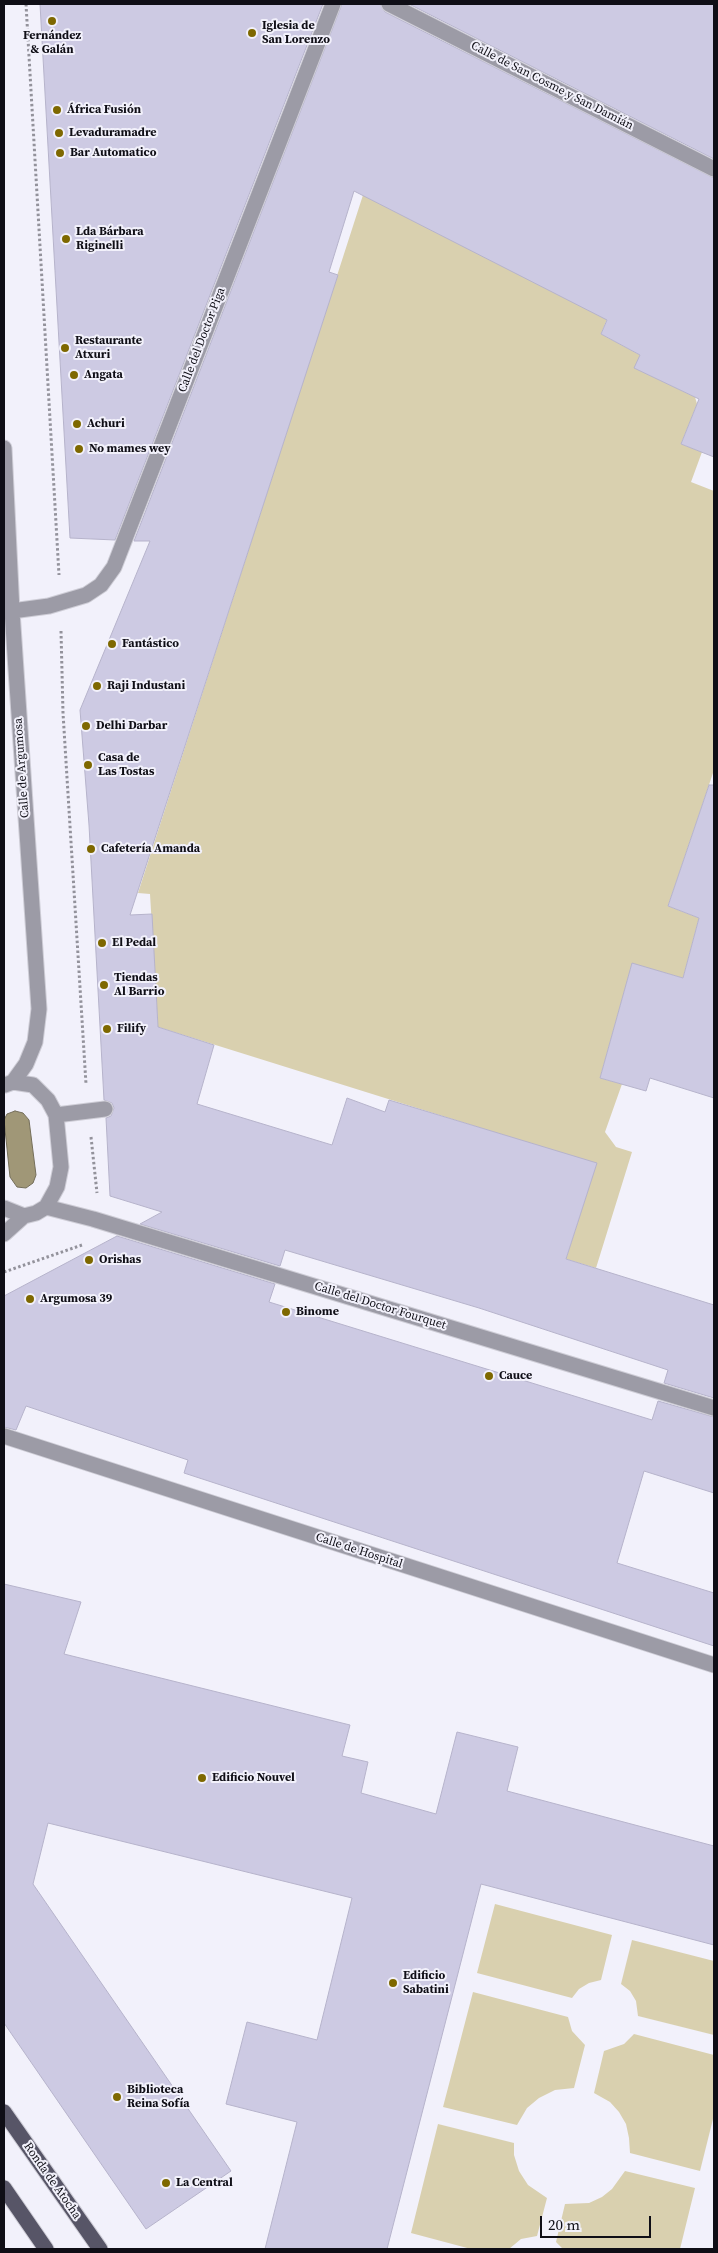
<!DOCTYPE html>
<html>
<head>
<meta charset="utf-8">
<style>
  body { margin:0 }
  #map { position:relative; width:718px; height:2253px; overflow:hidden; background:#f2f1fb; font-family:"Source Serif 4",serif }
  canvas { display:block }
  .frame { position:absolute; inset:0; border:5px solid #0f0e16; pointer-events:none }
  .scale { position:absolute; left:540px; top:2216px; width:111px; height:22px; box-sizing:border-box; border:2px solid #0f0e16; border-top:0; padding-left:6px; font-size:15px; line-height:18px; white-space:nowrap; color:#0f0e16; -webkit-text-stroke:4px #f2f1fb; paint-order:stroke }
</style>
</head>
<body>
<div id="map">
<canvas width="718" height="2253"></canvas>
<div class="frame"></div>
<div class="scale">20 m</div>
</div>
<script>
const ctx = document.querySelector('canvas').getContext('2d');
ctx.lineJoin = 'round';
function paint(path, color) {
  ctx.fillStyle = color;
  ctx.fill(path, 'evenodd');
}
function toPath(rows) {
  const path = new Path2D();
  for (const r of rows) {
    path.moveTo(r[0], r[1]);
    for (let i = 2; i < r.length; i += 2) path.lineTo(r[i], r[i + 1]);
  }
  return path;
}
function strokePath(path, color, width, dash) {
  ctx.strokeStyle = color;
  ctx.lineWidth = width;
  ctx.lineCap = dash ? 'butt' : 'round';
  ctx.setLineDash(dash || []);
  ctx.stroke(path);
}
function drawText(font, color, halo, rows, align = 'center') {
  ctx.font = font + ' "Source Serif 4",serif';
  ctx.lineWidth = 4;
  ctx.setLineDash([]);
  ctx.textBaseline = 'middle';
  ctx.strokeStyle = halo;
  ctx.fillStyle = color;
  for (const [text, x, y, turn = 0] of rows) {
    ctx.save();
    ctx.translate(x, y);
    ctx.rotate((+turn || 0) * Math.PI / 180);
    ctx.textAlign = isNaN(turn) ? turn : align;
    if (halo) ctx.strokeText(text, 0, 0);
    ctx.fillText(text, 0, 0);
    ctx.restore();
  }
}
const green = toPath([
  [363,195,607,319,601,334,640,355,635,368,695,397,697,404,681,444,702,452,691,482,714,491,714,770,668,906,699,918,683,978,632,964,600,1078,622,1084,605,1132,616,1147,632,1152,596,1268,566,1259,596,1164,158,1027,150,894,138,893],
  [495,1904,612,1935,601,1980,589,1983,579,1989,572,1998,477,1973],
  [632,1940,714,1961,714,2035,638,2016,636,2001,630,1991,621,1984],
  [473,1992,568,2017,572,2031,585,2045,574,2088,555,2090,539,2098,527,2108,517,2125,443,2107],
  [634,2034,714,2055,714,2115,700,2171,630,2153,629,2138,626,2124,619,2112,610,2102,594,2093,604,2051,624,2044],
  [438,2124,514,2143,514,2155,519,2171,528,2185,547,2198,537,2236,521,2239,509,2249,471,2249,411,2233],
  [625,2171,695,2188,680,2249,563,2249,556,2242,565,2204,589,2203,602,2197,612,2189]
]);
const water = toPath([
  [15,1111,23,1113,29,1120,36,1175,33,1183,26,1188,17,1187,10,1177,4,1120,7,1114,15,1111]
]);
const building = toPath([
  [40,4,323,4,115,540,70,538,40,4],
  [342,4,380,4,385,12,714,178,714,457,681,444,699,399,634,368,640,355,601,334,607,320,354,191,329,272,338,275,130,915,152,914,158,1027,214,1045,197,1104,332,1145,347,1098,385,1112,389,1100,597,1163,566,1259,714,1305,714,1398,664,1383,668,1370,479,1308,285,1250,280,1266,140,1224,162,1212,110,1196,106,1118,111,1116,114,1108,112,1103,104,1100,89,825,80,710,150,541,134,541,342,4],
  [409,4,714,4,714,159,409,4],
  [709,785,714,785,714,1098,650,1078,646,1091,600,1078,632,963,683,978,699,918,668,906,709,785],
  [117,1236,275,1284,269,1302,652,1420,658,1401,714,1417,714,1493,644,1471,617,1563,714,1593,714,1646,184,1473,188,1460,26,1406,16,1430,4,1427,4,1296,117,1236],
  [4,1584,81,1602,64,1654,350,1725,342,1756,368,1762,361,1793,436,1814,457,1732,518,1747,507,1791,714,1846,714,1945,481,1884,387,2249,265,2249,297,2122,226,2104,247,2022,317,2040,352,1898,48,1823,33,1884,231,2171,146,2229,4,2023,4,1584]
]);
const path = toPath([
  [26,4,59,575],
  [61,631,63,713,86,1084],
  [91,1137,97,1193],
  [4,1272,82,1245]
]);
const minor = toPath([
  [389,4,714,169],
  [4,448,12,611,39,1009,35,1042,26,1064,13,1082],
  [12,611,49,606,86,595,101,585,114,567,333,4],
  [56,1115,105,1109],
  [46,1207,93,1219,714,1408],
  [4,1208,24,1216,36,1213,46,1207,57,1187,61,1167,56,1115,48,1100,33,1085,13,1082,5,1085],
  [4,1234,24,1216],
  [4,1436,714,1665]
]);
const major = toPath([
  [4,2112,100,2249],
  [4,2188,46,2249]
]);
const markers = [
  [52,21,5,"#7e6800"],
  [252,33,5,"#7e6800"],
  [57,110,5,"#7e6800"],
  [59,133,5,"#7e6800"],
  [60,153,5,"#7e6800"],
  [66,239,5,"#7e6800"],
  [65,348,5,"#7e6800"],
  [74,375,5,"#7e6800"],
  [77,424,5,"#7e6800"],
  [79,449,5,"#7e6800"],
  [112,644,5,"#7e6800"],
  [97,686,5,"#7e6800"],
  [86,726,5,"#7e6800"],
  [88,765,5,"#7e6800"],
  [91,849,5,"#7e6800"],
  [102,943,5,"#7e6800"],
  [104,985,5,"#7e6800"],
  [107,1029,5,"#7e6800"],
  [89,1260,5,"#7e6800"],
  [30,1299,5,"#7e6800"],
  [286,1312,5,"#7e6800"],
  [489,1376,5,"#7e6800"],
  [202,1778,5,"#7e6800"],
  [393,1983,5,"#7e6800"],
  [117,2097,5,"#7e6800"],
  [166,2183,5,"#7e6800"]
];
const poiNames = [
  ["Iglesia de",262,26],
  ["San Lorenzo",262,40],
  ["Fernández",52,36,"center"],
  ["& Galán",52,50,"center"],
  ["África Fusión",67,110],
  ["Levaduramadre",69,133],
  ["Bar Automatico",70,153],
  ["Lda Bárbara",76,232],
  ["Riginelli",76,246],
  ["Restaurante",75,341],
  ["Atxuri",75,355],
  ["Angata",84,375],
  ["Achuri",87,424],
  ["No mames wey",89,449],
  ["Fantástico",122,644],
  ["Raji Industani",107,686],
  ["Delhi Darbar",96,726],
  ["Casa de",98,758],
  ["Las Tostas",98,772],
  ["Cafetería Amanda",101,849],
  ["El Pedal",112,943],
  ["Tiendas",114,978],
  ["Al Barrio",114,992],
  ["Filify",117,1029],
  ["Orishas",99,1260],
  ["Argumosa 39",40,1299],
  ["Binome",296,1312],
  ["Cauce",499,1376],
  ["Edificio Nouvel",212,1778],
  ["Edificio",403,1976],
  ["Sabatini",403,1990],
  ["Biblioteca",127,2090],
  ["Reina Sofía",127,2104],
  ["La Central",176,2183]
];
const streetNames = [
  ["Calle de San Cosme y San Damián",552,86,27],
  ["Calle del Doctor Piga",202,340,-69],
  ["Calle de Argumosa",22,768,-94],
  ["Calle del Doctor Fourquet",380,1306,17],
  ["Calle de Hospital",359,1551,18],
  ["Ronda de Atocha",52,2181,55]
];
paint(green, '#d9d0af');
paint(water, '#a09777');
strokePath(water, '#746e5a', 1);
paint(building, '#cdcae3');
strokePath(building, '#b6b3cb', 1);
strokePath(minor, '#cecdd6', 17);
strokePath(major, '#cecdd6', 17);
strokePath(path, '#93929b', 3, [2.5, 2.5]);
strokePath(minor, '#9c9ba6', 15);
strokePath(major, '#575567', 15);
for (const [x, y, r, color] of markers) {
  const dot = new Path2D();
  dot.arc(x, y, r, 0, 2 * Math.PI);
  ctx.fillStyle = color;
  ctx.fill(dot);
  strokePath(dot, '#f2f1fb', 2);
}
drawText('bold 12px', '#0f0e16', '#f2f1fb', poiNames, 'left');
drawText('12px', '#0f0e16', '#f2f1fb', streetNames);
</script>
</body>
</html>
